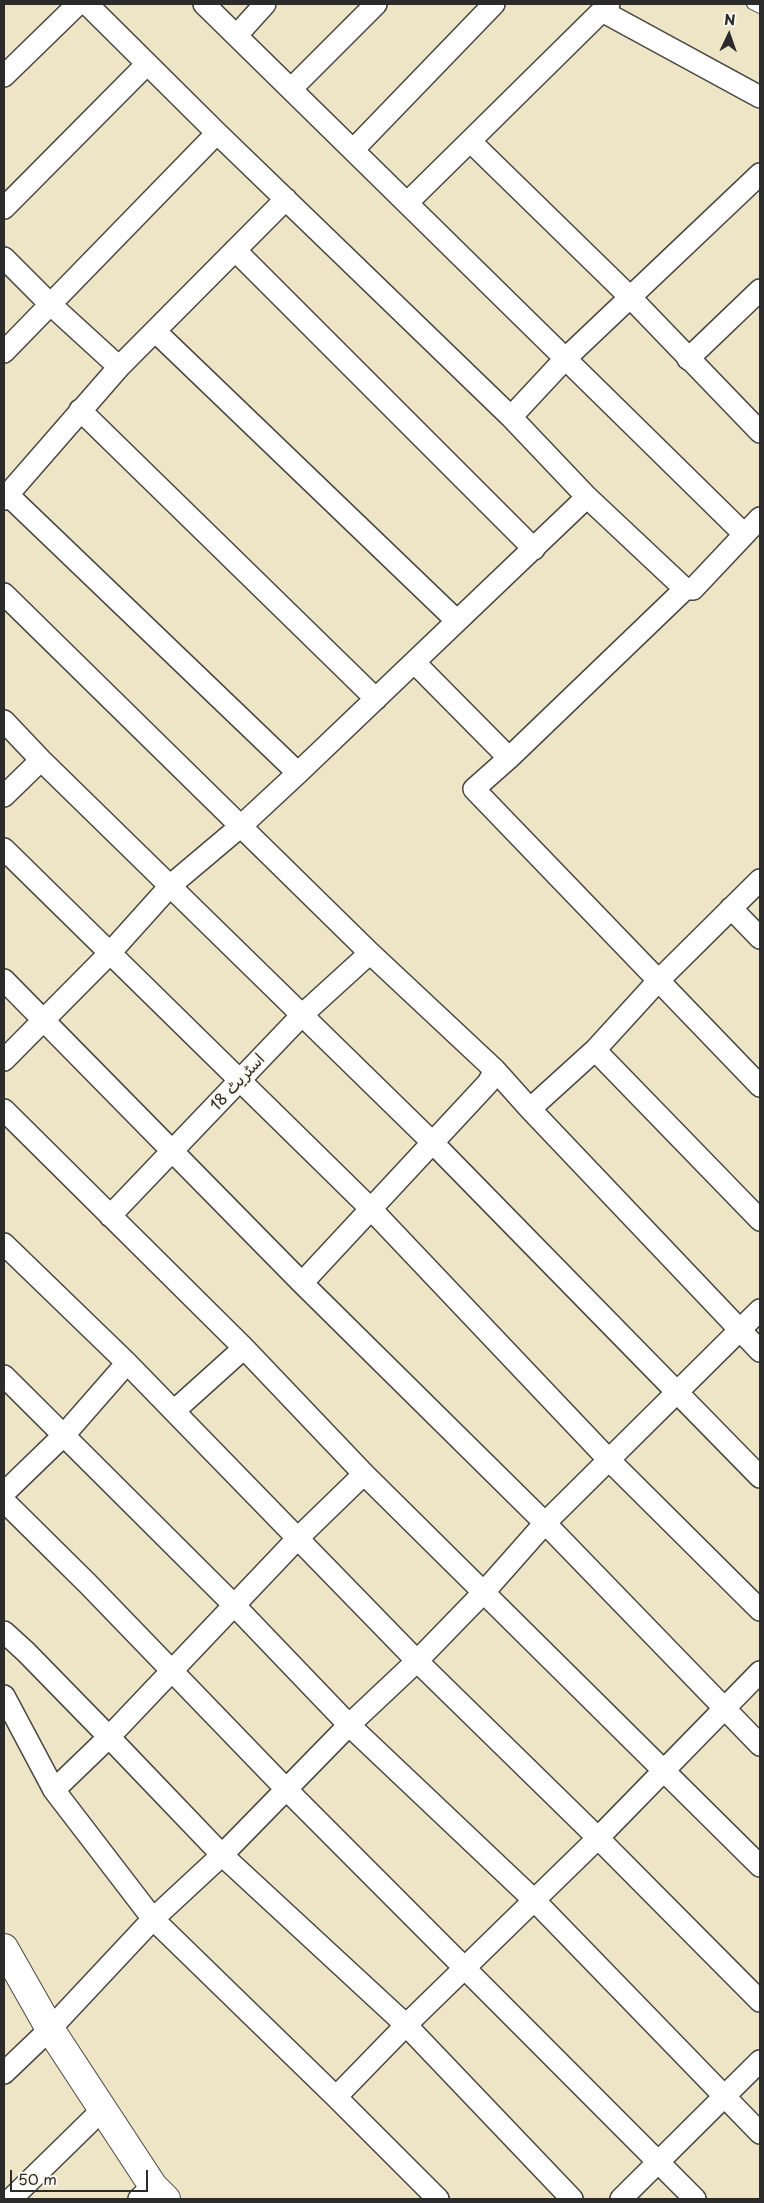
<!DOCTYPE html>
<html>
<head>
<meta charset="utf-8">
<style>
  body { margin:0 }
  #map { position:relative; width:764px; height:2203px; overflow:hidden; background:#eee5c7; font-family:"Playpen Sans",sans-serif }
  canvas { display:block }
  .frame { position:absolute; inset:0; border:5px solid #2b2b2b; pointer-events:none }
  .north { position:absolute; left:704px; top:10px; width:50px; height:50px; -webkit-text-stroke:4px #fbf7ec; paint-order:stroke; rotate:3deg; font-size:14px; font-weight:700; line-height:20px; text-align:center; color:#2b2b2b }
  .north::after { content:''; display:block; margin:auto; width:18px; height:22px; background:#2b2b2b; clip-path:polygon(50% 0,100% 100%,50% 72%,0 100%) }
  .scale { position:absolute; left:10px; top:2170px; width:138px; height:22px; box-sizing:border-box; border:2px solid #2b2b2b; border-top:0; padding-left:6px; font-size:15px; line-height:18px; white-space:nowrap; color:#2b2b2b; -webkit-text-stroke:4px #fbf7ec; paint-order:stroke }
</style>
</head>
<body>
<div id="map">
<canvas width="764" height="2203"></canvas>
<div class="frame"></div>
<div class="north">N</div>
<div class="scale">50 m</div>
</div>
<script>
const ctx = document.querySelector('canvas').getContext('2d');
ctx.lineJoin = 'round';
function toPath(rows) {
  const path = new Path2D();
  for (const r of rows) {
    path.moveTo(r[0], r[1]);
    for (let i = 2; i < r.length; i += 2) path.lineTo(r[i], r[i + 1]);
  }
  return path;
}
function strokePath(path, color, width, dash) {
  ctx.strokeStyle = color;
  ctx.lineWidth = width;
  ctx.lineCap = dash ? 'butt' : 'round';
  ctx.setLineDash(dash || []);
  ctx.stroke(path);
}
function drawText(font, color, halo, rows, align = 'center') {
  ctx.font = font + ' "Playpen Sans","Playpen Sans Arabic",sans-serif';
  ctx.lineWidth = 4;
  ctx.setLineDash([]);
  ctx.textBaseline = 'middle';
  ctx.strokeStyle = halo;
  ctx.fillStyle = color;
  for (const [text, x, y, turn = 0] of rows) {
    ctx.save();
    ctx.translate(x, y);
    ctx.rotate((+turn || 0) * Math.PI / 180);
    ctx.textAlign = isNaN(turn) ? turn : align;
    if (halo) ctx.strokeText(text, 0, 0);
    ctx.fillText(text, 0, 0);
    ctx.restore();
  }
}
const lane = toPath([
  [752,4,760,8]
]);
const street = toPath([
  [87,4,217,133,511,417,587,497,685,589,693,589,760,518],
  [204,4,744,534],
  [609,4,470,141,631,298,760,432],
  [602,11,760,97],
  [237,35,265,4],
  [4,76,78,4],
  [291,89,376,4],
  [353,150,494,4],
  [407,203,470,141],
  [4,208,147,64],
  [235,250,534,549],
  [4,258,50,304,119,367],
  [155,331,457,621],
  [4,352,217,133],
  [688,359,760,290],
  [80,410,376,699],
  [511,417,565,359,760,174],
  [8,495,298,773],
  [4,499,119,367,286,199],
  [4,594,370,953,495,1070,530,1109,595,1050,658,981,760,880],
  [415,663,509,758,474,789,760,1086],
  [4,721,41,760,433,1143,760,1477],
  [509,758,685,589],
  [4,796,41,760],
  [4,849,371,1209,609,1460,760,1610],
  [731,908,760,938],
  [4,980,302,1283,545,1523,760,1745],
  [595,1050,760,1220],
  [4,1060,109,954,171,885,241,826,298,773,587,497],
  [530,1109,760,1351],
  [4,1110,244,1348,364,1474,760,1866],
  [110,1216,303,1014,370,953],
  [4,1244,127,1363,417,1661,598,1838,760,2001],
  [302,1283,488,1083,495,1070],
  [4,1376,235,1606,349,1725,535,1901,760,2133],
  [174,1411,244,1348],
  [4,1493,64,1435,127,1363],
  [4,1501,88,1584,286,1789,695,2199],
  [4,1632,26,1652,109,1737,222,1855,406,2025,572,2199],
  [4,1696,54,1790,153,1919,336,2097,438,2199],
  [54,1790,109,1737,298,1538,364,1474],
  [4,2073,50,2029,153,1919,222,1855,349,1725,417,1661,484,1592,545,1523,760,1310],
  [336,2097,406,2025,598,1838,760,1672],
  [11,2199,103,2109],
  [139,2199,153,2186],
  [621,2199,760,2061]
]);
const secondary = toPath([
  [4,1948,50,2029,153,2186,166,2199]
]);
const streetNames = [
  ["اسٹریٹ 18",238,1083,-47]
];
strokePath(lane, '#484742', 12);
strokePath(street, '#484742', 24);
strokePath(secondary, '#484742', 30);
strokePath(lane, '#fff', 10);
strokePath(street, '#fff', 21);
strokePath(secondary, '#fff', 28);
drawText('16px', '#2b2b2b', '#fbf7ec', streetNames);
</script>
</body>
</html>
